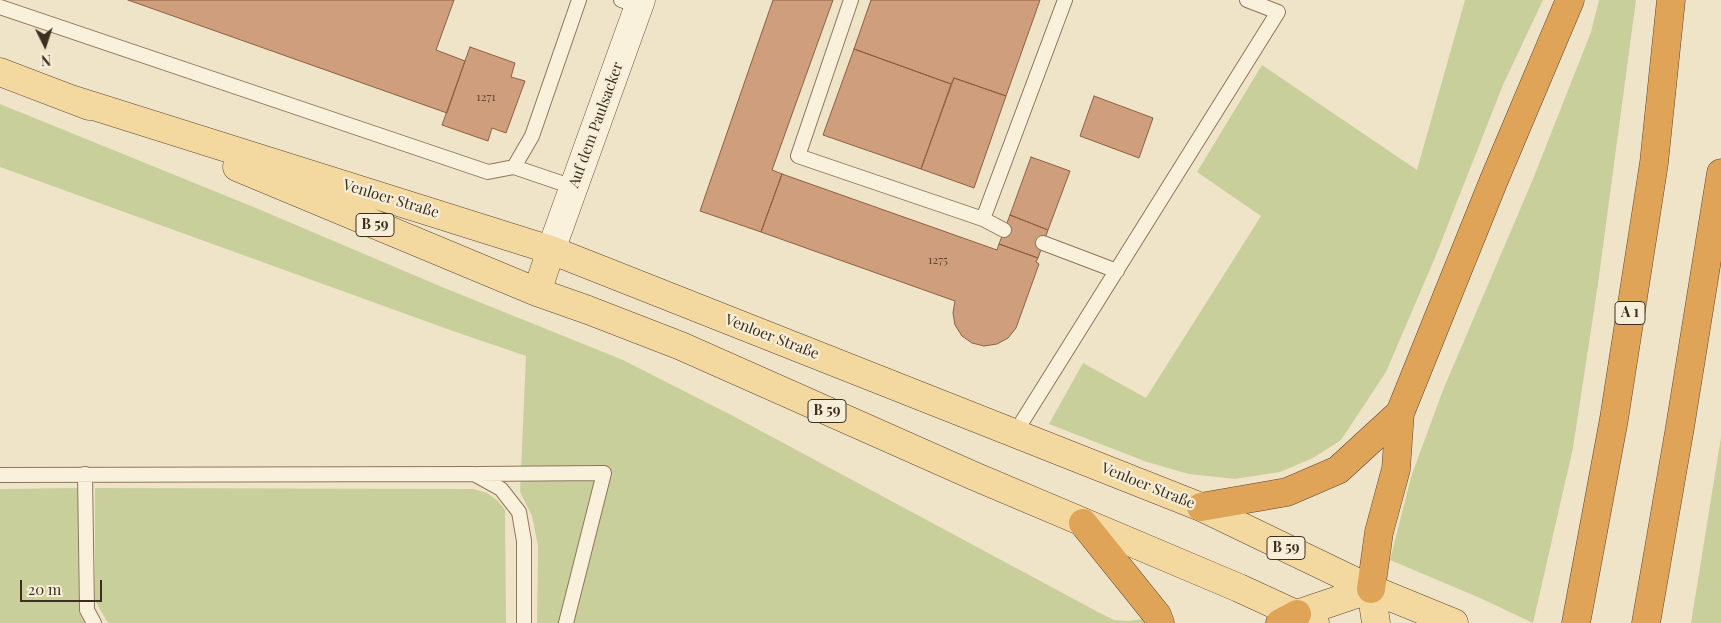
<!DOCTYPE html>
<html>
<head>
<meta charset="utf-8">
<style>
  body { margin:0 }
  #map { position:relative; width:1721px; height:623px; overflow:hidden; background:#f0e4c8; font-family:"Playfair Display",serif }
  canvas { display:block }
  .north { position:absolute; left:20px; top:20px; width:50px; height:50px; -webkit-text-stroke:4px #f7eed8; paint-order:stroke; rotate:176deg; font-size:14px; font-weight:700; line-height:20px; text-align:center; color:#3d2e20 }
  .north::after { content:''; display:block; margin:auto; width:18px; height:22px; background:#3d2e20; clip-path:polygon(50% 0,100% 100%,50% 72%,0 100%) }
  .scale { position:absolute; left:20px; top:580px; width:82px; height:22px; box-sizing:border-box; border:2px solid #3d2e20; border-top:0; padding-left:6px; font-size:15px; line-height:18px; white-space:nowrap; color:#3d2e20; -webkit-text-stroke:4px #f7eed8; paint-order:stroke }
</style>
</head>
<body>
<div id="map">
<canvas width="1721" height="623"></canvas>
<div class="north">N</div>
<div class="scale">20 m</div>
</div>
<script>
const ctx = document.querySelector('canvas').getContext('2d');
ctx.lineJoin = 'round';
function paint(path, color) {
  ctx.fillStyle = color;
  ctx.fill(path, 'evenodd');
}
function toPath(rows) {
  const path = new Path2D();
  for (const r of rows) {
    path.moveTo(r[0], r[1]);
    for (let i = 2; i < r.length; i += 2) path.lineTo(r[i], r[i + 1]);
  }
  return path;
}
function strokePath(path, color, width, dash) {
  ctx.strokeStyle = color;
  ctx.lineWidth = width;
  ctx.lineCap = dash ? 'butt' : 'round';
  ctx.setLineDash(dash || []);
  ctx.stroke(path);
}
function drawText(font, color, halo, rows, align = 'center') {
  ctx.font = font + ' "Playfair Display",serif';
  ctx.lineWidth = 4.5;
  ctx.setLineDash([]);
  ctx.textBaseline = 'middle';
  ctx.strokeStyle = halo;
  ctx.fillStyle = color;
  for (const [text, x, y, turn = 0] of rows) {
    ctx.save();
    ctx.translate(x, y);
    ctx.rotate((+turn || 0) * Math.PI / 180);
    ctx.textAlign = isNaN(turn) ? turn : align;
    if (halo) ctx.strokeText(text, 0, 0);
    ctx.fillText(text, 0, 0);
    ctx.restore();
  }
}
const green = toPath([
  [1465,0,1543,0,1503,85,1434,260,1386,372,1341,440,1313,458,1280,472,1235,479,1189,474,1147,462,1049,424,1083,363,1146,398,1261,216,1197,172,1262,65,1417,170],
  [1599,0,1636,0,1598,284,1573,448,1533,623,1480,598,1390,560,1411,477,1443,390,1533,179,1591,32],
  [0,104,256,208,442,287,623,360,735,417,1098,612,1114,620,1128,621,1143,619,1146,623,537,623,538,546,532,516,520,492,526,356,450,330,0,167],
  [1721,437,1721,623,1691,623],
  [78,488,79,612,85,623,0,623,0,489],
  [95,488,473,489,487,493,498,501,505,510,506,623,109,623,106,620,95,600]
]);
const building = toPath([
  [128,0,454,0,436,50,465,61,447,113,128,0],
  [773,0,833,0,772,170,782,174,761,232,700,211,773,0],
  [871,0,1040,0,1006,96,954,78,951,84,854,49,871,0],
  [470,47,515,63,511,77,525,81,506,133,492,128,488,141,442,125,470,47],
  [854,49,951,84,921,169,823,135,854,49],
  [954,78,1006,96,974,188,921,169,954,78],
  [1094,96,1153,118,1139,158,1080,136,1094,96],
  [1031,157,1070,171,1048,230,1010,215,1031,157],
  [782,174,997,250,999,244,1038,258,1036,262,1039,264,1016,328,1008,338,997,344,984,346,972,343,962,336,955,325,953,313,955,301,761,232,782,174],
  [1010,215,1048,230,1038,258,999,244,1010,215]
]);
const lane = toPath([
  [621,0,639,6],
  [851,0,798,156,983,219,1065,0],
  [0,7,488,172,514,167,532,136,579,0],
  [514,167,573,187],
  [983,219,1004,230],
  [1043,243,1117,271],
  [1015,433,1278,12,1247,0],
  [85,474,87,610,94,623],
  [477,474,604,473,566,623],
  [0,475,474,474,501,489,519,512,524,541,524,623]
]);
const secondary = toPath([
  [551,250,641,0]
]);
const primary = toPath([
  [0,72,89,106],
  [71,99,551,250,1201,507,1371,589,1454,623],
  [237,167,537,292,588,310,681,346,974,476,1239,588,1315,623],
  [537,292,551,250],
  [1371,589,1376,623],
  [1297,614,1371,589]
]);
const highway = toPath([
  [1201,507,1287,492,1338,470,1400,413],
  [1083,523,1157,615,1160,623],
  [1371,589,1379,532,1396,469,1400,413,1494,180,1570,0],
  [1280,623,1297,614],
  [1576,623,1614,419,1654,163,1671,0],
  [1646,623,1680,427,1721,173]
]);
const numberNames = [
  ["1271",486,97],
  ["1275",938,260]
];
const shields = [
  [375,225,38],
  [1630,313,30],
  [827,411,38],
  [1286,548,38]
];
const shieldNames = [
  ["B 59",375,225],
  ["A 1",1630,313],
  ["B 59",827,411],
  ["B 59",1286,548]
];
const streetNames = [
  ["Auf dem Paulsacker",596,125,-70],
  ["Venloer Straße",391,199,17],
  ["Venloer Straße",772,337,21],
  ["Venloer Straße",1148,486,22]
];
paint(green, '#c9cf9b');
paint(building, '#cf9f7d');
strokePath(building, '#8d5f41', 1);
strokePath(lane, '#8d765c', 16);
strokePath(secondary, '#6f573f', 29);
strokePath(primary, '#5b4430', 29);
strokePath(highway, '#5b4430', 29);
strokePath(lane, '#faf1dc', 14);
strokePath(secondary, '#faf1dc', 28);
strokePath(primary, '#f3d9a0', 28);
strokePath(highway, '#e0a458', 28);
drawText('12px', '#624a37', null, numberNames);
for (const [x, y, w] of shields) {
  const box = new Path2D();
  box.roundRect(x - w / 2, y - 11.5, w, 23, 4);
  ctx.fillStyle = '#f7eed8';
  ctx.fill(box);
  strokePath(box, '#3d2e20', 1);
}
drawText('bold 14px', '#3d2e20', null, shieldNames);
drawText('15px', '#3d2e20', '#f7eed8', streetNames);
</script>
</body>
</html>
